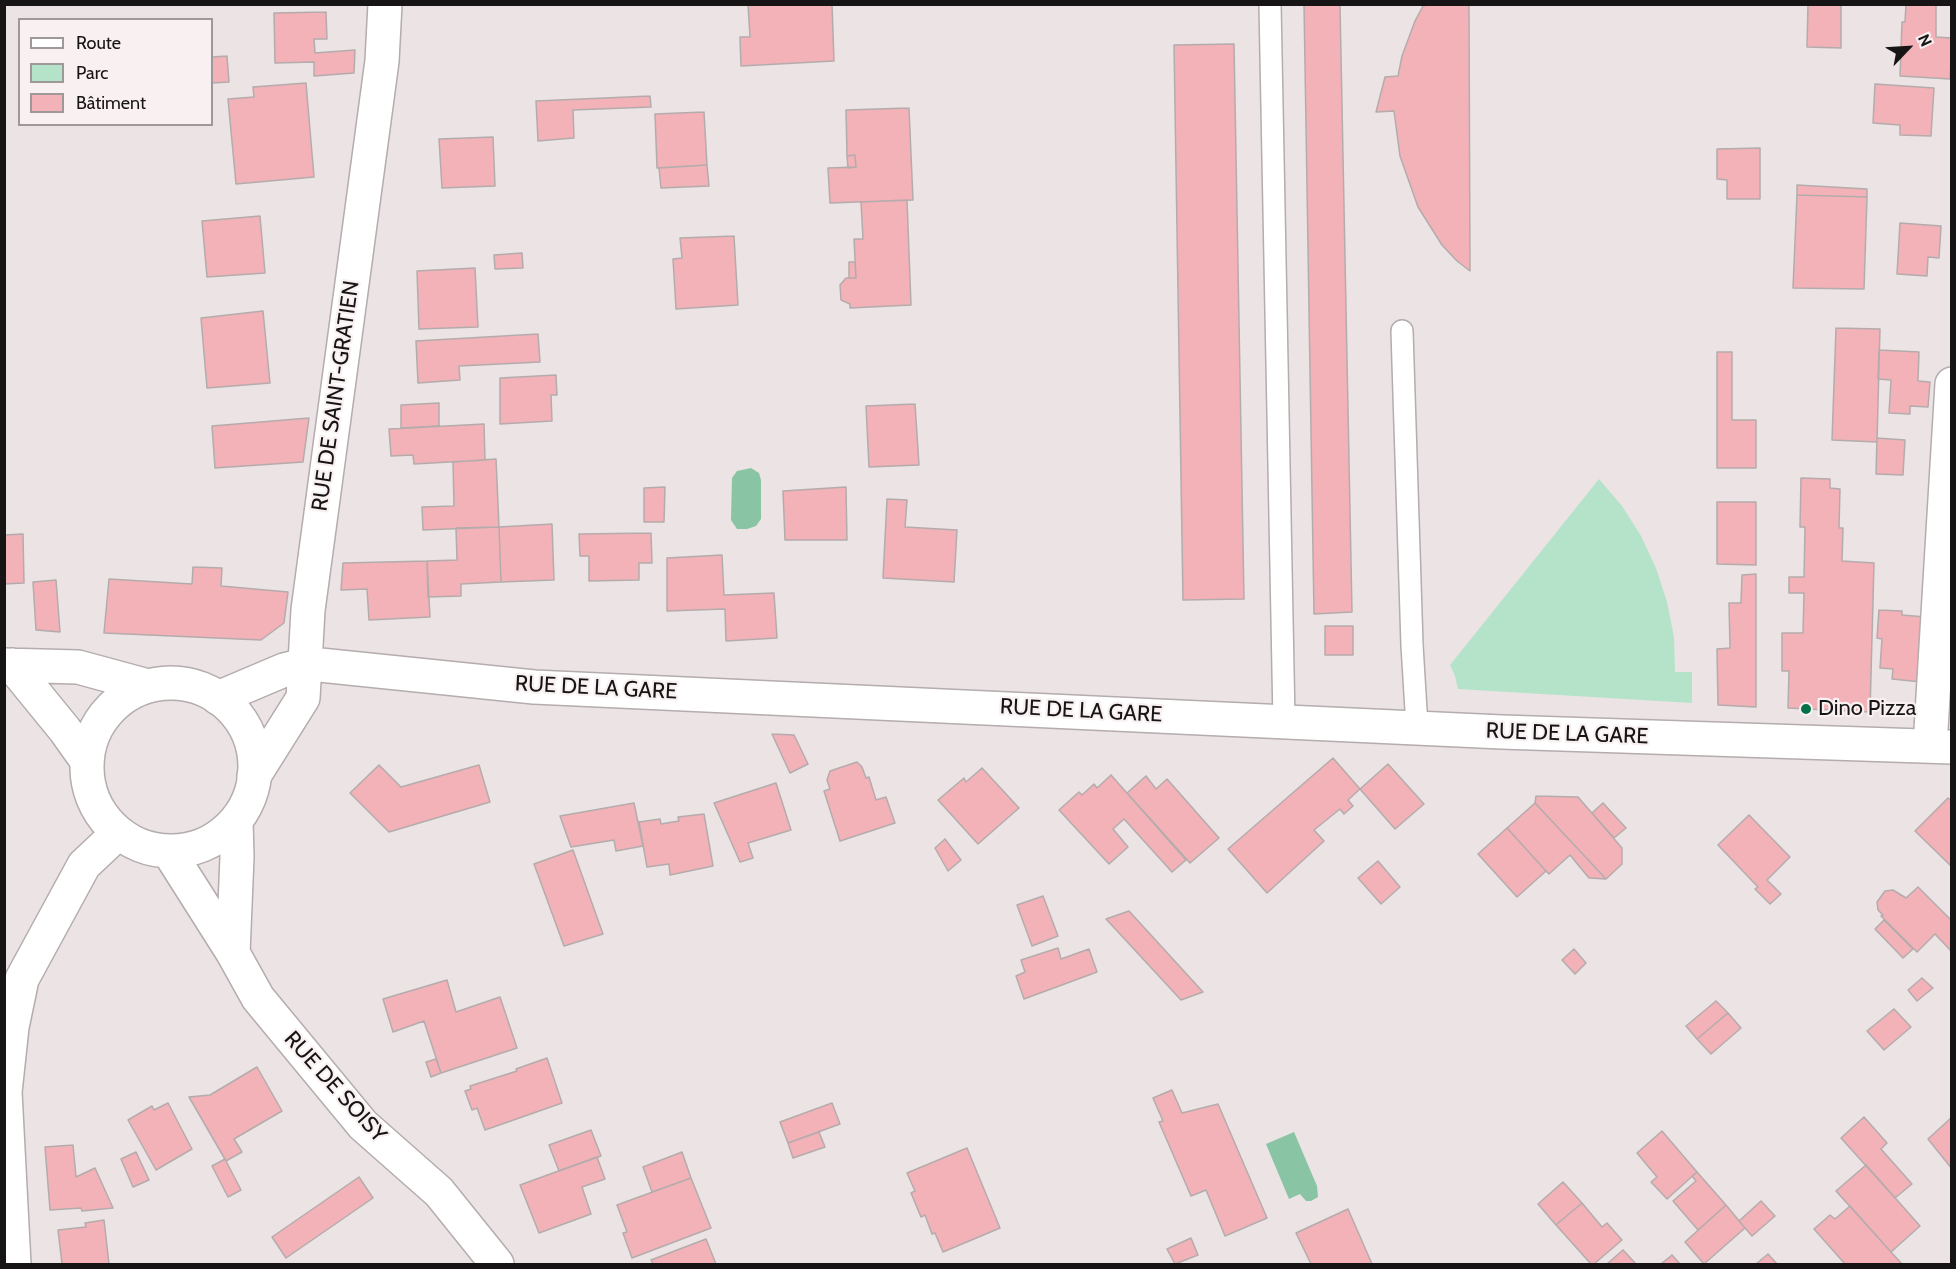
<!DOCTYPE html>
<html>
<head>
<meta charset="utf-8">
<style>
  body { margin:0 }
  #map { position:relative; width:1956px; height:1269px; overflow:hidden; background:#ebe3e4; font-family:Cabin,sans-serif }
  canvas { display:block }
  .frame { position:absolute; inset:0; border:6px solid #161414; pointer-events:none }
  .legend { position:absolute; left:18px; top:18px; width:195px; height:108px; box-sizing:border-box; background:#f9f0f1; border:2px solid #9e9899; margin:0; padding:8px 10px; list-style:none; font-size:18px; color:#161414 }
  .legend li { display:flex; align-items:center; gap:12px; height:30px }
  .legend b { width:30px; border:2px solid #9e9899 }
  .north { position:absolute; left:1878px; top:18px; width:60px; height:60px; -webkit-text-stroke:4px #f9f0f1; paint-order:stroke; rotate:65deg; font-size:16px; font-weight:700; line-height:24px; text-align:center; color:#161414 }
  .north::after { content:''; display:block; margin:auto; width:21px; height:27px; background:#161414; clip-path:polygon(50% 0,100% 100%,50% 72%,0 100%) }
</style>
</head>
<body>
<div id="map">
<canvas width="1956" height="1269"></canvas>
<div class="frame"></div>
<ul class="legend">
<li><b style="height:8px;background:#fff"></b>Route</li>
<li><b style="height:16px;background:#b5e3c9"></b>Parc</li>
<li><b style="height:16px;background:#f3b1b8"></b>Bâtiment</li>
</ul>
<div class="north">N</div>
</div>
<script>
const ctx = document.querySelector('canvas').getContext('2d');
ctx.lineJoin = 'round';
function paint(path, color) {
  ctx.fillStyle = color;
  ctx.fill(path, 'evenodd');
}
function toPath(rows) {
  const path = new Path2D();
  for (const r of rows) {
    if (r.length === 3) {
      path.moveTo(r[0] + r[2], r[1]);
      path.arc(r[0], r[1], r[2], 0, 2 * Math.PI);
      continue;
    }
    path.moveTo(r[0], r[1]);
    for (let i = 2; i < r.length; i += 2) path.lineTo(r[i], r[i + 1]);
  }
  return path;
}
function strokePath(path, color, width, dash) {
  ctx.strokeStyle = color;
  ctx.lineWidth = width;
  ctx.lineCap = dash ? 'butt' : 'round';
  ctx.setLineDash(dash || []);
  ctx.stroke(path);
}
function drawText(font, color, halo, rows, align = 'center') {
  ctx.font = font + ' Cabin,sans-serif';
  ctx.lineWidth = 4.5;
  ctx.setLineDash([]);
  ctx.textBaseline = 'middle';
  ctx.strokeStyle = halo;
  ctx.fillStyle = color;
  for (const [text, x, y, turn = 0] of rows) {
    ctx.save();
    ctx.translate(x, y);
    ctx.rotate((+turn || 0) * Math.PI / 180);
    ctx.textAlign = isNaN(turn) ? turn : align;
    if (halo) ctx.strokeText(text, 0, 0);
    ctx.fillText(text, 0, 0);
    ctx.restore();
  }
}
const green = toPath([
  [1599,479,1622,506,1641,536,1656,568,1667,602,1674,637,1675,672,1692,672,1692,703,1458,689,1455,676,1450,665]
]);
const water = toPath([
  [751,468,759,473,761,480,761,519,756,526,747,529,737,529,731,520,732,478,737,471],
  [1294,1132,1317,1186,1318,1197,1311,1201,1306,1201,1300,1194,1289,1199,1266,1144]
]);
const building = toPath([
  [748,4,832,4,834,61,741,66,740,37,750,37,748,4],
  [1304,4,1340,4,1352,612,1314,614,1304,4],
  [1431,4,1469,4,1470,271,1457,261,1442,245,1418,207,1400,156,1394,111,1376,112,1385,77,1398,76,1402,56,1415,21,1423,6,1431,4],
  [1808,4,1841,4,1841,48,1807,47,1808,4],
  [1906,4,1936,4,1936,37,1952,38,1950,79,1900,76,1902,22,1905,22,1906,4],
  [326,12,327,39,314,39,315,53,355,50,354,73,314,76,314,62,275,63,274,13,326,12],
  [1234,44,1244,599,1183,600,1174,45,1234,44],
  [227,56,229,82,212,83,212,57,227,56],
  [306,83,314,177,236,184,228,99,254,97,253,87,306,83],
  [1875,84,1934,88,1931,136,1900,135,1900,125,1873,123,1875,84],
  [650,96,651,107,573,110,574,138,538,141,536,101,650,96],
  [909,108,913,200,830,203,828,168,856,167,855,155,847,156,846,110,909,108],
  [704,112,707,165,657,168,655,114,704,112],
  [493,137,495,186,442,188,439,139,493,137],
  [1760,148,1760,199,1727,199,1727,180,1717,179,1717,149,1760,148],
  [855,155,856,167,848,168,847,156,855,155],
  [707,165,709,186,661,188,659,168,707,165],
  [1797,185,1867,189,1867,197,1797,195,1797,185],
  [1797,195,1867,197,1864,289,1793,288,1797,195],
  [907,200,911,305,850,308,850,304,841,300,840,285,846,278,856,278,854,239,863,239,861,202,907,200],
  [260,216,265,273,207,277,202,221,260,216],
  [1900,223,1941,226,1939,258,1928,257,1927,276,1897,274,1900,223],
  [734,236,738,305,676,309,673,259,682,258,680,238,734,236],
  [522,253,523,268,495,269,494,255,522,253],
  [849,262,855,262,856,278,849,278,849,262],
  [475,268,478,327,419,329,417,271,475,268],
  [263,311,270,383,207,388,201,318,263,311],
  [1836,328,1880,329,1877,442,1832,440,1836,328],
  [538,334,540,362,459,366,460,380,418,383,416,341,538,334],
  [1879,350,1919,352,1918,381,1930,382,1928,407,1910,406,1910,414,1889,413,1891,380,1878,379,1879,350],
  [1717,352,1732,352,1732,420,1756,420,1756,468,1717,468,1717,352],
  [556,375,557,395,551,395,552,421,500,424,500,378,556,375],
  [439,403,439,426,401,428,401,405,439,403],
  [915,404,919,465,869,467,866,406,915,404],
  [309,418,303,462,215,468,212,426,309,418],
  [484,424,485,460,414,464,413,455,391,456,389,429,484,424],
  [1877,438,1905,440,1903,475,1876,474,1877,438],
  [496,459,499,527,423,530,422,507,454,506,453,462,496,459],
  [1801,478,1830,479,1830,488,1840,489,1839,528,1843,528,1842,561,1874,563,1870,712,1788,708,1789,671,1782,671,1782,633,1803,633,1804,593,1789,593,1789,577,1804,577,1805,527,1800,527,1801,478],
  [665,487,664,522,644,522,644,488,665,487],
  [846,487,847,540,785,540,783,491,846,487],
  [887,499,907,500,905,527,957,530,954,582,883,578,887,499],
  [1717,502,1756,502,1756,565,1717,564,1717,502],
  [552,524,554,580,501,582,499,527,552,524],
  [499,527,501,582,461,584,461,596,428,597,427,561,457,560,456,528,499,527],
  [651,533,652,563,639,563,639,580,589,581,589,556,580,556,579,534,651,533],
  [23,534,24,583,4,584,4,535,23,534],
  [722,555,724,595,774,593,777,638,726,641,725,609,667,611,667,558,722,555],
  [427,561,430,617,369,620,367,589,341,590,343,563,427,561],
  [193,567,222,568,221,586,288,592,284,623,261,640,104,633,109,579,192,584,193,567],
  [1756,574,1756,707,1718,705,1717,649,1730,648,1729,603,1741,603,1742,575,1756,574],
  [56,580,60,632,36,630,33,582,56,580],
  [1879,610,1902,611,1902,615,1926,617,1922,682,1892,679,1893,669,1880,668,1882,639,1877,638,1879,610],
  [1325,626,1353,626,1353,655,1325,655,1325,626],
  [772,734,794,735,808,764,790,773,772,734],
  [1333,758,1360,789,1348,800,1353,806,1344,814,1340,809,1314,830,1324,841,1267,893,1228,849,1333,758],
  [857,762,862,767,866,778,869,777,876,800,886,797,895,823,840,841,824,791,830,789,827,780,830,771,857,762],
  [1388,764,1424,804,1395,829,1360,789,1388,764],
  [379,765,401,787,479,765,490,802,389,832,350,793,379,765],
  [982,768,1019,808,978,844,938,800,964,778,966,782,982,768],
  [1111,775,1186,860,1172,872,1124,819,1113,829,1128,847,1109,864,1059,810,1079,792,1082,795,1094,784,1097,788,1111,775],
  [1146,776,1156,789,1167,779,1219,838,1190,863,1127,793,1146,776],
  [776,783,791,830,748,843,753,858,740,862,714,803,776,783],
  [1536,796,1578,797,1622,848,1622,864,1606,879,1535,803,1536,796],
  [1948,798,1952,801,1952,867,1915,831,1948,798],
  [634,803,643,846,616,851,614,840,571,847,560,816,634,803],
  [1535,803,1606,879,1589,878,1570,855,1549,874,1546,871,1507,828,1535,803],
  [1603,803,1626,828,1614,838,1592,813,1603,803],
  [704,814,713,866,670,875,669,864,647,867,639,822,660,819,661,824,679,821,678,817,704,814],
  [1749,815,1790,857,1767,880,1781,894,1770,904,1755,889,1758,887,1718,845,1749,815],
  [1507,828,1546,871,1517,897,1478,854,1507,828],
  [945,839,961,860,948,871,935,848,945,839],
  [573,850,603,934,564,946,534,864,573,850],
  [1378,861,1400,887,1381,904,1358,878,1378,861],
  [1918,887,1952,921,1952,952,1935,934,1917,952,1881,916,1883,915,1878,910,1877,902,1885,891,1893,890,1906,898,1918,887],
  [1043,896,1058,936,1032,946,1017,905,1043,896],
  [1129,911,1203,992,1181,1000,1106,919,1129,911],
  [1884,920,1913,949,1903,958,1875,929,1884,920],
  [1058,948,1061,959,1089,949,1097,972,1024,999,1016,976,1025,972,1021,960,1058,948],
  [1574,949,1586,963,1575,974,1562,960,1574,949],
  [1922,978,1933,988,1917,1001,1908,990,1922,978],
  [447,980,456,1012,500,997,517,1048,441,1073,424,1021,393,1032,383,999,447,980],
  [1716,1001,1728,1013,1697,1039,1686,1026,1716,1001],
  [1894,1009,1911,1027,1884,1050,1867,1031,1894,1009],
  [1728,1013,1741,1028,1711,1054,1697,1039,1728,1013],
  [547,1058,562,1103,485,1130,477,1108,472,1110,465,1091,471,1089,470,1086,517,1071,516,1069,547,1058],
  [436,1059,441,1073,431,1077,426,1062,436,1059],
  [257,1067,282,1111,234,1139,242,1152,226,1161,189,1097,210,1095,257,1067],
  [1172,1090,1182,1113,1218,1104,1267,1218,1225,1236,1206,1190,1191,1196,1159,1122,1163,1121,1153,1098,1172,1090],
  [168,1103,192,1149,156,1170,128,1120,152,1106,154,1110,168,1103],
  [832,1103,840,1124,788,1143,780,1122,832,1103],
  [1864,1117,1887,1143,1881,1149,1912,1184,1895,1198,1841,1138,1864,1117],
  [1952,1117,1952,1169,1928,1139,1952,1117],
  [591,1130,601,1156,559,1171,549,1145,591,1130],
  [1662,1131,1697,1172,1667,1199,1651,1182,1657,1177,1637,1153,1662,1131],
  [819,1132,825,1147,793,1158,788,1143,819,1132],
  [73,1145,76,1177,95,1168,113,1208,82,1211,81,1208,50,1210,45,1147,73,1145],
  [967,1148,1000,1228,943,1252,935,1233,932,1234,925,1215,921,1217,911,1193,915,1191,907,1173,967,1148],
  [136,1152,149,1180,133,1187,121,1159,136,1152],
  [682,1152,691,1178,652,1192,643,1167,682,1152],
  [597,1157,605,1179,582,1187,591,1214,539,1233,520,1185,597,1157],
  [225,1159,241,1190,228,1197,212,1166,225,1159],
  [1866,1165,1920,1226,1891,1252,1836,1191,1866,1165],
  [1697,1172,1726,1205,1698,1230,1673,1201,1696,1181,1692,1176,1697,1172],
  [359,1177,373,1198,286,1258,272,1237,359,1177],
  [691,1178,711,1228,632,1258,623,1233,627,1232,617,1205,691,1178],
  [1563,1182,1582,1203,1556,1225,1538,1204,1563,1182],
  [1761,1201,1775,1216,1752,1236,1739,1221,1761,1201],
  [1582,1203,1602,1227,1607,1223,1622,1240,1594,1264,1591,1264,1556,1225,1582,1203],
  [1726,1205,1745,1228,1704,1264,1685,1242,1726,1205],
  [1850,1206,1891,1252,1902,1264,1845,1264,1814,1229,1830,1215,1835,1219,1850,1206],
  [1348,1209,1372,1264,1311,1264,1296,1233,1348,1209],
  [104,1220,109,1264,62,1264,58,1230,86,1227,85,1223,104,1220],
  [1191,1238,1198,1255,1175,1264,1167,1249,1191,1238],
  [706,1239,716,1264,653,1264,651,1260,706,1239],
  [1623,1250,1636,1264,1607,1264,1623,1250],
  [1768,1254,1777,1264,1756,1264,1768,1254],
  [1672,1255,1680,1264,1661,1264,1672,1255]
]);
const service = toPath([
  [1270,4,1284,721],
  [1402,331,1412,645,1417,727]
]);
const minor = toPath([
  [218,698,284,670,304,665,320,665,534,687,1502,732,1952,747],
  [1930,746,1952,384],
  [254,776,303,698,308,610,382,61,385,4],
  [14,1264,5,1092,12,1027,22,979,84,865,118,833]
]);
const secondary = toPath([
  [4,665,78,667,148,686],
  [12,665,65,730,87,761],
  [171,767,84],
  [169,852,233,953,258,998,363,1125,439,1192,497,1264],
  [233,953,237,857,236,821]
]);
const markers = [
  [1806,709,6,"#067149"]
];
const streetNames = [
  ["RUE DE SAINT-GRATIEN",336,396,-82],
  ["RUE DE LA GARE",596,688,3],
  ["RUE DE LA GARE",1081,711,3],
  ["RUE DE LA GARE",1567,734,2],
  ["RUE DE SOISY",335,1087,48]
];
const poiNames = [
  ["Dino Pizza",1818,709]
];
paint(green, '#b5e3c9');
paint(water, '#89c5a4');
paint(building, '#f3b1b8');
strokePath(building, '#b4acac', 1.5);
strokePath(service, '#b4acad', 24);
strokePath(minor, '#b4acad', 36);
strokePath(secondary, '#b4acad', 36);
strokePath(service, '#fff', 21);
strokePath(minor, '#fff', 33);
strokePath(secondary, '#fff', 33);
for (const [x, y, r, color] of markers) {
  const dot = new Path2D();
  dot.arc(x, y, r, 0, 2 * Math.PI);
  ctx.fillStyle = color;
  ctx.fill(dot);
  strokePath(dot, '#f9f0f1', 2);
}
drawText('22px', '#161414', '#f9f0f1', streetNames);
drawText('22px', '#161414', '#f9f0f1', poiNames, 'left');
</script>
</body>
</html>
